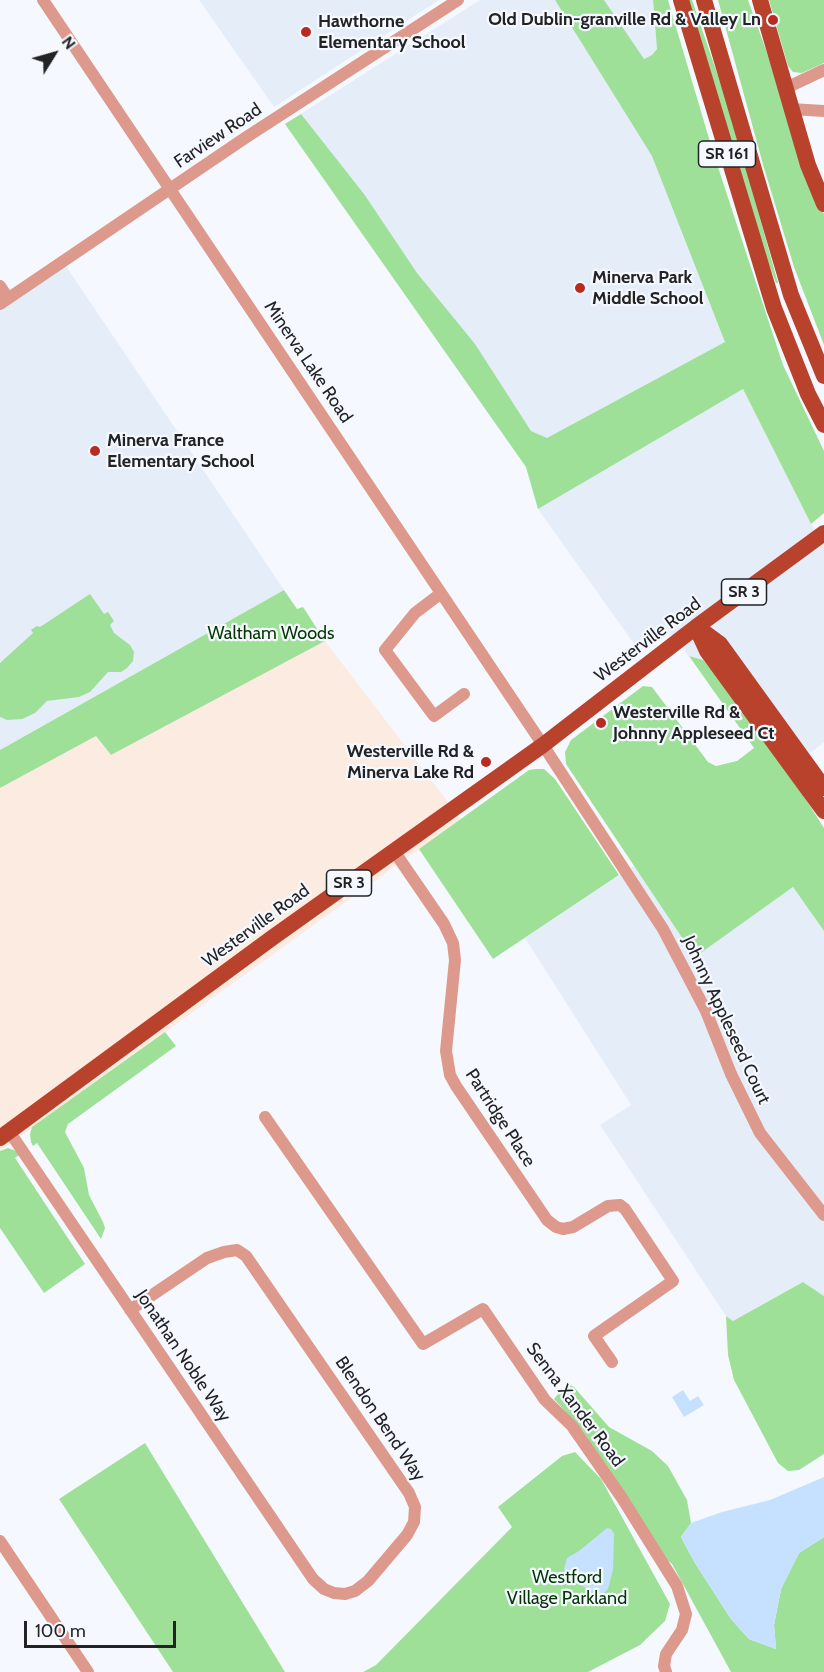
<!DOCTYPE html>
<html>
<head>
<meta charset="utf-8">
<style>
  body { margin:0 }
  #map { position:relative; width:824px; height:1672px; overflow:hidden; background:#f5f9ff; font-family:Cabin,sans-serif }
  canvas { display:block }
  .north { position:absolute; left:24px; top:24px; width:60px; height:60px; -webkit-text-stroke:4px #f5f9ff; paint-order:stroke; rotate:53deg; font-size:16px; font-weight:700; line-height:24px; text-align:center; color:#222325 }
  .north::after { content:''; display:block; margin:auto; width:21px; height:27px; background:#222325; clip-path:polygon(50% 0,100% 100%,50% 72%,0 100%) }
  .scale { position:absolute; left:24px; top:1621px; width:152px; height:27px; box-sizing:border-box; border:3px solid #222325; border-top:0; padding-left:8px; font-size:18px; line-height:21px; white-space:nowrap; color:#222325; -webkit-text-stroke:4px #f5f9ff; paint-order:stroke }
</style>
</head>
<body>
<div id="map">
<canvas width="824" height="1672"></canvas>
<div class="north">N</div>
<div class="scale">100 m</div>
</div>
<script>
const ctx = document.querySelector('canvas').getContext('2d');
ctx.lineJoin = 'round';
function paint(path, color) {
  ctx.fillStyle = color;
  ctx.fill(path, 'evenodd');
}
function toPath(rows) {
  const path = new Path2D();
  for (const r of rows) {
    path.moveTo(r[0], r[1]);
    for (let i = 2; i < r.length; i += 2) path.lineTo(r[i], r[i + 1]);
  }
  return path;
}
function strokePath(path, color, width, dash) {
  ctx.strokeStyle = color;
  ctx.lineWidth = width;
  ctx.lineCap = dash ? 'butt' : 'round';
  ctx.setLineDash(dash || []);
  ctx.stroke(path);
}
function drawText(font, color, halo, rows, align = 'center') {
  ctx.font = font + ' Cabin,sans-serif';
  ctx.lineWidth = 4.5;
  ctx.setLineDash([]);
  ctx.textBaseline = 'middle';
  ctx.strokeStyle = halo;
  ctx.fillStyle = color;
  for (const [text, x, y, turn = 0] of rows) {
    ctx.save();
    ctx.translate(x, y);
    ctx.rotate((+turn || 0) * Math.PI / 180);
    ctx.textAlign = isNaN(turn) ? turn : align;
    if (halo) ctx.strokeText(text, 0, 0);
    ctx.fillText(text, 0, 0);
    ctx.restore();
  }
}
const built = toPath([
  [199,0,439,0,274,107],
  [480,0,653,0,657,49,652,55,644,59,777,344,530,481,526,467,285,124],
  [66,266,284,590,0,750,0,311],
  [743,389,811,524,824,541,824,742,787,772,703,660,689,656,667,630,639,651,538,509],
  [635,865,695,956,793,887,824,931,824,1296,803,1282,733,1321,726,1316,600,1125,631,1105,525,938]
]);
const industrial = toPath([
  [325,641,461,819,0,1151,0,788,96,736,111,755]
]);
const green = toPath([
  [555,0,604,0,644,59,652,55,657,49,653,0,668,0,713,152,783,365,824,451,824,513,811,524,743,389,538,509,526,467,285,124,301,114,364,194,417,273,475,344,531,431,547,438,725,342,652,156],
  [687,0,692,0,731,114,778,283,776,283,752,219],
  [718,0,748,0,766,50,803,166,814,197,824,214,824,345,794,267,764,168],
  [769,0,824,0,824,63,802,73,793,72,788,66],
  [284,590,297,609,303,607,325,641,111,755,96,736,0,788,0,750],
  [90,594,104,614,108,612,114,621,110,625,114,633,130,645,134,652,133,661,127,668,121,672,108,672,90,692,79,697,47,701,35,713,22,719,7,720,0,717,0,663,33,633,31,630,37,626,40,627],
  [689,656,703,660,710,668,796,784,824,828,824,931,793,887,695,957,566,764,565,752,571,740,643,686,652,687,708,762,716,766,737,761,754,748],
  [536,769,544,769,555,779,619,875,493,959,419,849,529,770],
  [165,1032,176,1046,68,1124,65,1132,84,1168,89,1195,103,1222,105,1228,101,1239,37,1143,33,1146,31,1142,30,1134,32,1127],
  [8,1148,16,1151,19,1155,15,1158,85,1264,44,1293,0,1228,0,1151],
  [803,1282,824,1296,824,1454,799,1470,788,1471,778,1463,734,1380,728,1355,726,1316,733,1321],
  [567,1383,574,1387,609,1427,652,1451,668,1466,687,1500,691,1523,681,1537,695,1563,731,1619,749,1639,776,1649,774,1625,781,1589,799,1553,824,1537,824,1672,731,1672,672,1564,663,1556,583,1431,554,1399],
  [145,1443,285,1672,173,1672,59,1499],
  [575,1452,601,1479,670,1604,665,1621,640,1645,588,1672,363,1672,376,1665,512,1527,498,1507,562,1456]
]);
const water = toPath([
  [683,1390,690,1401,698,1396,704,1405,684,1417,672,1397],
  [824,1477,824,1537,799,1553,781,1589,774,1625,776,1649,749,1639,731,1619,695,1563,681,1537,691,1523,722,1512,770,1500],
  [607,1528,611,1529,614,1534,613,1569,608,1589,602,1595,598,1595,567,1577,564,1569,567,1558,579,1551]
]);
const minor = toPath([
  [43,0,543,745,663,929,706,1011,731,1074,760,1133,824,1215],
  [786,88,824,70],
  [791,109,824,111],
  [0,286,8,298],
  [0,304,245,138,458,0],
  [440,594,415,613,385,650,434,716,464,694],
  [394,851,444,924,453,943,455,960,446,1051,450,1075,456,1086,547,1220,556,1227,563,1229,573,1227,608,1206,620,1205,625,1209,673,1281,594,1336,612,1362],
  [265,1117,423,1344,483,1309,545,1400,572,1426,622,1498,677,1586,686,1614,682,1630,666,1654,664,1666,666,1672],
  [9,1131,313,1579,324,1589,334,1593,345,1594,355,1591,368,1581,407,1535,414,1522,415,1507,409,1493,246,1256,237,1250,224,1252,207,1258,130,1310],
  [0,1541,88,1672]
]);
const primary = toPath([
  [681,0,774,308,808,394,824,425],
  [704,0,791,295,824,376],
  [760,0,808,165,824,204],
  [696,627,707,651,824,811],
  [697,627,720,644,824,788],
  [0,1138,272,938,543,745,696,627,824,533]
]);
const markers = [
  [773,20,6,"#b92b21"],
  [306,32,6,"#b92b21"],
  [580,288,6,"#b92b21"],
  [95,451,6,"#b92b21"],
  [601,723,6,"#b92b21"],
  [486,762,6,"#b92b21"]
];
const shields = [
  [727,154,57],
  [744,592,45],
  [349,883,45]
];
const shieldNames = [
  ["SR 161",727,154],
  ["SR 3",744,592],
  ["SR 3",349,883]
];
const poiNames = [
  ["Old Dublin-granville Rd & Valley Ln",761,20,"right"],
  ["Hawthorne",318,22],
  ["Elementary School",318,43],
  ["Minerva Park",592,278],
  ["Middle School",592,299],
  ["Minerva France",107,441],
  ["Elementary School",107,462],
  ["Westerville Rd &",613,713],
  ["Johnny Appleseed Ct",613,734],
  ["Westerville Rd &",474,752,"right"],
  ["Minerva Lake Rd",474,773,"right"]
];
const streetNames = [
  ["Farview Road",218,136,-34],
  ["Minerva Lake Road",308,362,56],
  ["Westerville Road",648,640,-37],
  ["Westerville Road",256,926,-36],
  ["Johnny Appleseed Court",726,1020,65],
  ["Partridge Place",500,1118,57],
  ["Jonathan Noble Way",183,1356,56],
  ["Senna Xander Road",575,1405,53],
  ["Blendon Bend Way",380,1419,56]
];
const parkNames = [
  ["Waltham Woods",271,634],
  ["Westford",567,1578],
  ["Village Parkland",567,1599]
];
paint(built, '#e5edf9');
paint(industrial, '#fcebe0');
paint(green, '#9fe099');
paint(water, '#c5e1ff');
strokePath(minor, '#dd9a8c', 12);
strokePath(primary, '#b9422d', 16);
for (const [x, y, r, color] of markers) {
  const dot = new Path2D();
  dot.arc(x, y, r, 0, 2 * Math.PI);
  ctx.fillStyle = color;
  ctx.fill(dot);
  strokePath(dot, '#f5f9ff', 2);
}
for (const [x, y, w] of shields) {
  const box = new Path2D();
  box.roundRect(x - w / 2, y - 13, w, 26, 4.5);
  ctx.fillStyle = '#f5f9ff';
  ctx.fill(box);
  strokePath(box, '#222325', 1.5);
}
drawText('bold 16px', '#222325', null, shieldNames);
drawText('bold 18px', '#222325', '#f5f9ff', poiNames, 'left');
drawText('18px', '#222325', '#f5f9ff', streetNames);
drawText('18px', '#023502', '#f5f9ff', parkNames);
</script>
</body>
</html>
